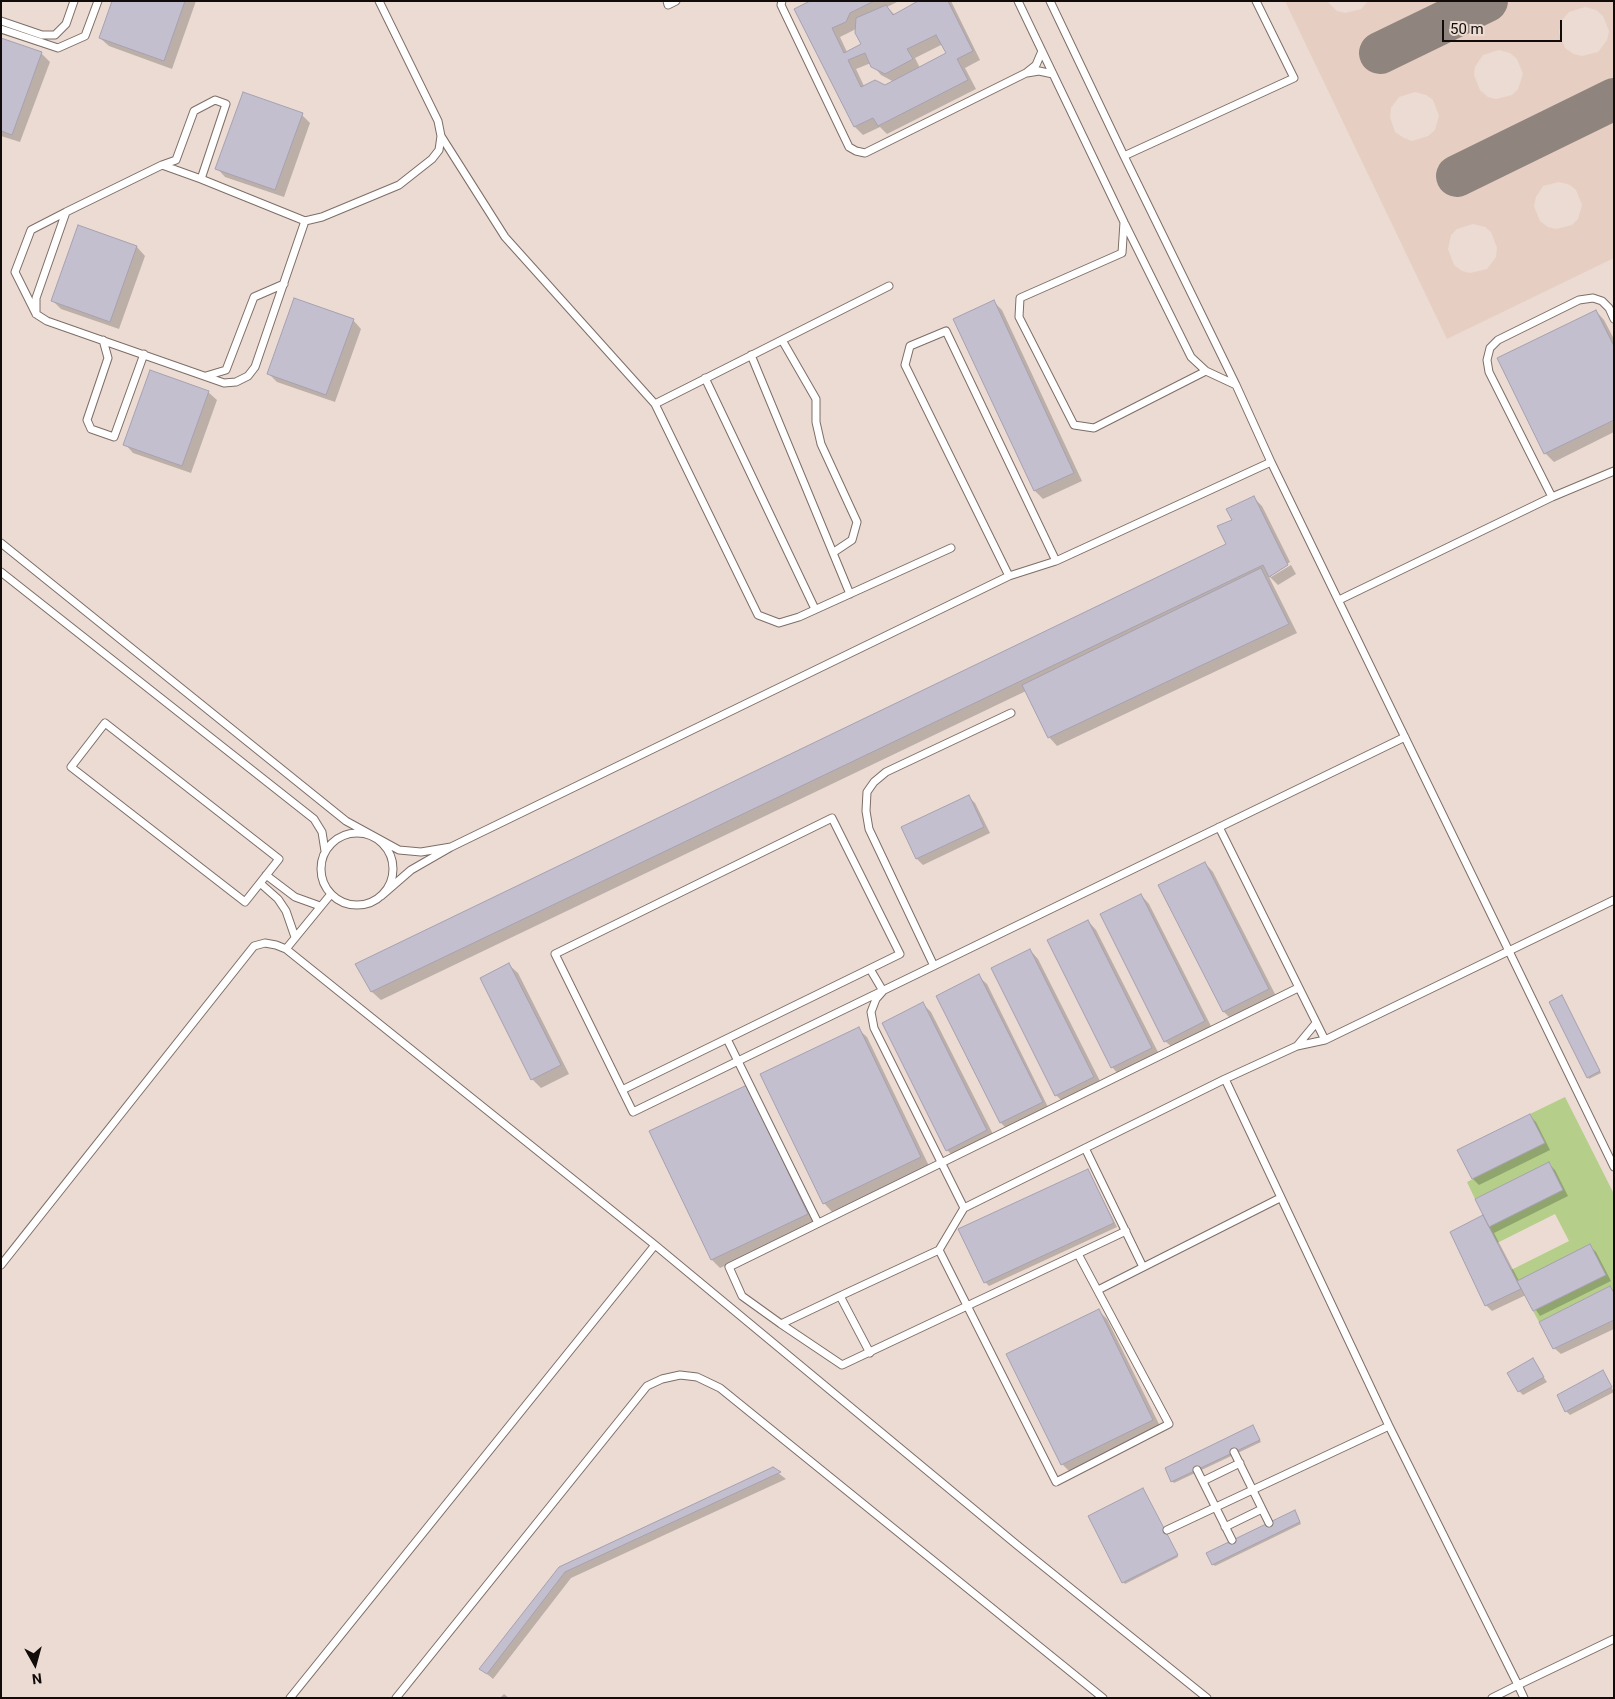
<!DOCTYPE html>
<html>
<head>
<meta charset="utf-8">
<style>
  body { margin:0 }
  #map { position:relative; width:1615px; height:1699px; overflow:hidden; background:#ecdbd3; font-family:Roboto,sans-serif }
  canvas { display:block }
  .frame { position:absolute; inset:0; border:2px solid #110c09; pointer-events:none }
  .north { position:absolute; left:10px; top:1639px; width:50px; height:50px; -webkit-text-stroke:4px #ecdbd3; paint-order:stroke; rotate:173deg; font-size:14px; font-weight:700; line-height:20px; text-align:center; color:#110c09 }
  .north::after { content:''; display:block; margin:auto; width:18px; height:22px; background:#110c09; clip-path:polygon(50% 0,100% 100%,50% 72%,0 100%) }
  .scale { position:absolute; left:1442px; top:20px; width:120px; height:22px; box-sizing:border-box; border:2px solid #110c09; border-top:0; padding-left:6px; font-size:15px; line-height:18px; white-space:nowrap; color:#110c09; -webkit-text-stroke:4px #ecdbd3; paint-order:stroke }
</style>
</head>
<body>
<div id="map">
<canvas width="1615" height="1699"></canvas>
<div class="frame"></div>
<div class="north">N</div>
<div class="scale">50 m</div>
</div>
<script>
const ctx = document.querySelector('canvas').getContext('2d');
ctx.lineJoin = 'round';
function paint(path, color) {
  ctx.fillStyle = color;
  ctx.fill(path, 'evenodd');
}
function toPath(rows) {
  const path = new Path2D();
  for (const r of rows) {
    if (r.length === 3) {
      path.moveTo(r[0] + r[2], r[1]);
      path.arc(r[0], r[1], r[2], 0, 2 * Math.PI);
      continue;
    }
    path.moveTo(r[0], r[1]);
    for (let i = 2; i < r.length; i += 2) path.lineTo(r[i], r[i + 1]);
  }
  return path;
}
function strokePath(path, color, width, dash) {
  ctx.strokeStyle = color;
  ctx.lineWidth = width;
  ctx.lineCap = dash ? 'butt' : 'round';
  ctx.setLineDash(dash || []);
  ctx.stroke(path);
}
const built = toPath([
  [1285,1,1327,1,1337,11,1345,13,1361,9,1368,1,1614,1,1614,258,1447,339],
  [1585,7,1596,10,1603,16,1609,31,1607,40,1598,52,1582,56,1574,54,1565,48,1559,32,1563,19,1569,12],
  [1499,50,1510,53,1517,59,1523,74,1518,89,1512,95,1496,99,1488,97,1480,90,1474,75,1475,67,1483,55],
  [1415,92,1426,95,1433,100,1439,116,1435,130,1428,136,1412,141,1404,138,1395,132,1390,117,1391,108,1399,97],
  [1559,182,1570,185,1576,190,1582,205,1578,219,1572,225,1556,229,1548,227,1540,221,1534,206,1536,197,1543,186],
  [1473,224,1485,227,1491,232,1497,248,1496,257,1487,269,1470,273,1462,271,1454,265,1448,249,1451,235,1457,229]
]);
const green = toPath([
  [1565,1097,1614,1194,1614,1293,1610,1286,1539,1322,1533,1311,1606,1275,1517,1281,1511,1270,1569,1241,1555,1214,1497,1243,1489,1227,1549,1163,1475,1199,1467,1182,1544,1143,1530,1114]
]);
const shadow = toPath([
  [113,1,196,1,172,69,109,46,100,38],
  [813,1,899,1,887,7,895,15,921,1,951,1,980,60,965,68,976,89,887,134,880,127,863,135,855,127,796,10],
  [856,29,863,45,847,52,840,37],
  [943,44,948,53,920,68,915,58],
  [871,63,881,75,894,82,885,86,864,86,856,69],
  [1,39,41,53,50,62,20,142,1,136],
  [302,115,310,123,284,197,225,177,217,168],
  [79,227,137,247,145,256,119,329,61,309,52,300],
  [993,301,1002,310,1082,481,1043,499,1035,491],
  [1596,311,1604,320,1614,339,1614,432,1554,462,1545,453],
  [353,320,361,329,335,402,277,382,268,373],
  [208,392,217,400,191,473,133,453,125,444],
  [1253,497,1262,506,1290,562,1271,574,1271,577,1291,565,1296,574,1278,585,1268,575,1297,633,1057,746,1049,737,1026,691,381,1000,372,992,357,965,1228,545,1233,521],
  [969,797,975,803,990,833,923,865,917,859],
  [1205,863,1213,872,1277,998,1232,1020,1224,1012,1160,885],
  [1141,895,1149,904,1213,1030,1174,1049,1165,1041],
  [1088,921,1096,930,1160,1056,1120,1076,1112,1067],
  [1030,950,1038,959,1102,1085,1065,1104,1056,1095],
  [509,965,518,973,569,1074,541,1088,532,1079],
  [978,976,987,984,1050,1111,1009,1131,1001,1123,937,996],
  [1563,998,1601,1073,1589,1079,1588,1077],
  [923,1004,931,1012,995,1138,955,1158,947,1150],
  [858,1029,867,1037,929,1166,832,1212,824,1203],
  [746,1087,816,1223,720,1268,712,1260],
  [1530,1116,1536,1122,1550,1150,1479,1185,1473,1179,1459,1151],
  [1549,1164,1555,1170,1568,1196,1494,1233,1519,1281,1590,1246,1596,1252,1611,1281,1540,1316,1526,1295,1492,1311,1486,1305,1485,1216],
  [1088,1170,1117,1227,989,1286,985,1282],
  [1610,1288,1614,1291,1614,1329,1561,1354,1554,1348],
  [1099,1311,1107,1319,1161,1428,1070,1472,1062,1464],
  [1532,1360,1547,1382,1523,1395,1519,1391],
  [1603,1372,1614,1392,1570,1415,1566,1411],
  [1254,1428,1261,1442,1174,1483,1172,1481],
  [773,1469,786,1479,571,1578,493,1679,481,1669,560,1568],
  [1143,1490,1178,1557,1125,1584,1123,1582],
  [1296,1513,1301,1524,1215,1566,1213,1564],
  [504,1694,509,1698,500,1698]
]);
const taxiway = toPath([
  [1380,53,1487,1],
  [1457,176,1614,99]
]);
const building = toPath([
  [112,1,185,1,164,61,99,38,112,1],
  [810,1,874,1,850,13,846,22,832,28,844,53,861,44,855,33,856,18,886,5,893,15,918,1,948,1,973,51,957,59,968,80,878,126,873,118,854,127,794,9,810,1],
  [936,35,946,53,885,85,875,80,861,87,848,60,865,53,871,67,885,74,913,59,907,49,936,35],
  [1,38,42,52,12,135,1,131,1,38],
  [243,92,303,113,275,190,215,169,243,92],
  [78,225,137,246,110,322,51,301,78,225],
  [294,298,354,319,326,395,267,374,294,298],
  [994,300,1074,473,1034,491,953,319,994,300],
  [1596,310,1614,346,1614,420,1544,454,1497,358,1596,310],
  [150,370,209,391,182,466,123,445,150,370],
  [1254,496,1288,565,1269,577,1263,565,371,992,355,964,1226,544,1217,526,1232,520,1226,509,1254,496],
  [1261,568,1289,624,1048,738,1022,685,1261,568],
  [969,795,984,827,916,859,901,827,969,795],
  [1205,862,1269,989,1223,1012,1158,885,1205,862],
  [1141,894,1205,1021,1164,1042,1100,914,1141,894],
  [1088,920,1152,1048,1111,1068,1047,940,1088,920],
  [1030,949,1094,1077,1055,1096,991,968,1030,949],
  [509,963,561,1065,531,1080,480,978,509,963],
  [979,974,1043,1102,1000,1123,936,996,979,974],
  [1562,995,1600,1071,1587,1078,1549,1002,1562,995],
  [923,1002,987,1130,946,1151,882,1023,923,1002],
  [859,1027,921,1157,823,1204,760,1074,859,1027],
  [747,1085,808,1214,711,1260,649,1131,747,1085],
  [1530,1114,1545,1143,1472,1179,1457,1150,1530,1114],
  [1549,1162,1563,1190,1489,1227,1475,1199,1549,1162],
  [1088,1169,1114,1223,984,1283,958,1229,1088,1169],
  [1483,1215,1521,1289,1485,1306,1450,1232,1483,1215],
  [1590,1244,1606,1275,1533,1311,1517,1281,1590,1244],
  [1610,1286,1614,1293,1614,1320,1553,1349,1539,1322,1610,1286],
  [1099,1309,1153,1420,1061,1465,1006,1354,1099,1309],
  [1533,1358,1544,1377,1518,1392,1507,1373,1533,1358],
  [1603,1370,1612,1387,1565,1412,1557,1395,1603,1370],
  [1253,1425,1260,1440,1171,1482,1165,1468,1253,1425],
  [773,1467,781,1472,565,1572,487,1674,479,1669,559,1567,773,1467],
  [1143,1488,1178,1555,1122,1583,1088,1516,1143,1488],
  [1295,1510,1300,1522,1212,1565,1206,1553,1295,1510]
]);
const service = toPath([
  [667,1,668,5,676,1],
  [782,1,781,5,849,147,856,151,865,153,1026,73,1036,65,1042,51],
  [1018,1,1124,222,1122,253,1020,298,1019,317,1074,425,1094,428,1206,371],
  [1050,1,1124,156],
  [1256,1,1294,78,1124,156,1236,385,1271,462],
  [1,21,42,35,55,35,66,24,74,1],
  [1,29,58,48,85,36,98,1],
  [1027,73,1039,71,1053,74],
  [441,136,505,237,655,404,758,615,779,623,799,617,951,548],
  [162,165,176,160,194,111,215,100,226,104,201,179,305,221,322,217,399,185,432,159,439,150,441,136,438,121,379,1],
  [66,212,31,230,15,272,36,314,47,321,224,383,236,382,248,376,255,367,305,221],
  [1125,224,1191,357,1206,371,1236,385],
  [36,314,36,298,66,212,162,165,201,179],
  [103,340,108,358,87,420,91,429,114,437,144,354],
  [782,340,816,399,816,422,821,444,857,522,852,540,834,552],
  [751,355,850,594],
  [206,376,226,370,254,297,284,284],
  [705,378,815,609],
  [655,404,889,286],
  [1552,497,1489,372,1487,360,1490,348,1498,340,1579,300,1593,298,1602,301,1609,308,1614,319],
  [1,543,346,821,399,850,421,852,451,847,411,870,381,896],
  [1,572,314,819,322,832,325,851],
  [1009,576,905,365,910,346,946,331,1056,561],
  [1339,600,1552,497,1614,471],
  [105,723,279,859,245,902,71,767,105,723],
  [1219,827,1325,1040,1614,900],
  [357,869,36],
  [451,847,1009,576,1056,561,1271,462,1614,1167],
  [266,875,295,897,320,906],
  [260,883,278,899,286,911,295,937],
  [286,949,331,894],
  [934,966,869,829,866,811,867,792,874,782,886,772,1011,713],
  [870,969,883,991,876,999,871,1012,874,1028,964,1208,939,1250,1056,1482,1169,1424,1078,1254],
  [1316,1023,1297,1046,1325,1040],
  [727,1039,818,1223],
  [1297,1046,1225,1079,1389,1426,1518,1685,1492,1698],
  [622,1090,900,954,832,818,555,954,633,1112,1405,737],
  [1085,1148,1143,1267],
  [964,1208,1225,1079],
  [1,1265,254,946,265,943,276,945,286,949,655,1245,1017,1545,1207,1698],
  [1098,1290,1280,1198],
  [840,1296,781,1324,742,1296,729,1267,1298,988],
  [781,1324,842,1365,1126,1231],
  [870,1353,840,1296,939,1250],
  [1234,1452,1269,1523],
  [1197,1470,1232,1540],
  [1203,1481,1240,1463],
  [1225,1527,1262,1509],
  [1167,1530,1389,1426],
  [290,1698,655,1245],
  [396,1698,647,1386,662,1379,680,1375,697,1377,720,1388,1103,1698],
  [1524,1698,1518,1685,1614,1639]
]);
paint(built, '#e6cfc2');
paint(green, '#b5ce89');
paint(shadow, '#0003');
strokePath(taxiway, '#90847e', 42);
paint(building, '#c3bfce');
strokePath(building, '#a5a1b0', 1);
strokePath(service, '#7d6e67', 9);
strokePath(service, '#fff', 7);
</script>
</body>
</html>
